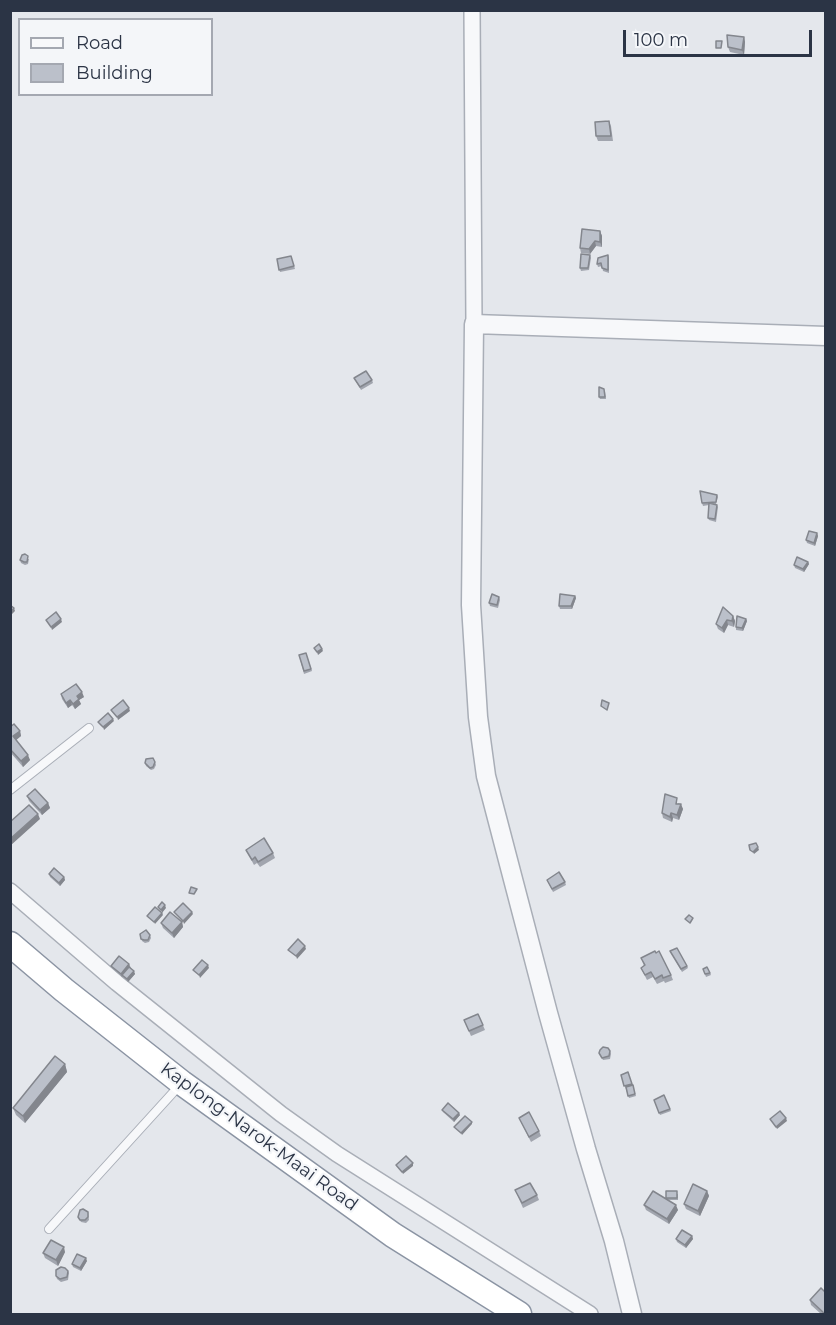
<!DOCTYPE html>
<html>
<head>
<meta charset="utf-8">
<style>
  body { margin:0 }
  #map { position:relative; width:836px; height:1325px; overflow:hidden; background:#e4e7ec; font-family:Montserrat,sans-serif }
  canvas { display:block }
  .frame { position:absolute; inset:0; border:12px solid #2b3445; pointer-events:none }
  .legend { position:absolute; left:18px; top:18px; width:195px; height:78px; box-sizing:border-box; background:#f4f6f9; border:2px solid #a4a8b1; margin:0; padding:8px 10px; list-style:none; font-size:18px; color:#2b3445 }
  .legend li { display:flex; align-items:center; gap:12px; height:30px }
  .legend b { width:30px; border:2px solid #a4a8b1 }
  .scale { position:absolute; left:623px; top:30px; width:189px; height:27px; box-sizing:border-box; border:3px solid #2b3445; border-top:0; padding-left:8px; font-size:18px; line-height:21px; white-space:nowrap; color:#2b3445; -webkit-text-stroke:4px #f4f6f9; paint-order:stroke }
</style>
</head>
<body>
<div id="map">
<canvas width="836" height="1325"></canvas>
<div class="frame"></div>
<ul class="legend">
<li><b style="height:8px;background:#f7f8fa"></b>Road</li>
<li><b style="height:16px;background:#bbc0ca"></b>Building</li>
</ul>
<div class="scale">100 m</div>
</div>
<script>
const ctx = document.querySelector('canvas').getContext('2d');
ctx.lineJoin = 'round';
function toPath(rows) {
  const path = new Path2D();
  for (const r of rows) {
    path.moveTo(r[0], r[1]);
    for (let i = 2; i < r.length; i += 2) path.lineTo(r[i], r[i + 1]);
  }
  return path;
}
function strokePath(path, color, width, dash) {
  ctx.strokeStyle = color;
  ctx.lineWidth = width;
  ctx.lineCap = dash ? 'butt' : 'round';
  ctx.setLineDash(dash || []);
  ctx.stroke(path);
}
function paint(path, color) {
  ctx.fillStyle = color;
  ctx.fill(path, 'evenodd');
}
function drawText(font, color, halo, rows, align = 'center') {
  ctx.font = font + ' Montserrat,sans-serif';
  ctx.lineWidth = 4.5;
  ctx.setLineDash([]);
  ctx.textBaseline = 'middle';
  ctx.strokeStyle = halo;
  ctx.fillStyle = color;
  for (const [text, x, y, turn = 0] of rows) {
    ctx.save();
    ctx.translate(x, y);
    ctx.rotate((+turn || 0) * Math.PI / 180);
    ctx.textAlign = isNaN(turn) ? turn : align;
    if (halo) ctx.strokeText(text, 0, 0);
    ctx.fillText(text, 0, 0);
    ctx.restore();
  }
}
const service = toPath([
  [10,790,89,728],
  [49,1229,179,1086]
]);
const minor = toPath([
  [472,10,474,324],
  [10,891,117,983,281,1114,337,1154,590,1314]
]);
const tertiary = toPath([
  [632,1314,614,1241,586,1149,548,1013,486,776,478,717,471,605,474,324,826,336]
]);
const trunk = toPath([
  [10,944,64,990,182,1083,393,1235,519,1314]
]);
const wall = toPath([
  [744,37,745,42,744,55,730,52,728,47],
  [609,121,611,126,613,141,598,141,596,136],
  [600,231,602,236,602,247,596,246,590,254,581,253,580,248],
  [590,255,591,258,589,270,581,271,580,268],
  [608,255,609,258,609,273,603,271,602,266,598,267,597,264],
  [291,256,295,269,280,272,277,259],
  [354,378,372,380,373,383,361,390],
  [605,391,606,399,600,399,599,397],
  [717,495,718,497,716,504,718,507,716,522,709,520,708,518,709,505,703,506,702,503],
  [817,533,818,536,815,546,807,543,806,540],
  [29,559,28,564,25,565,21,563,20,560],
  [808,562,809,564,804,572,795,568,794,565],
  [575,596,576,598,572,609,560,609,559,606],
  [499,597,500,600,498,608,490,606,489,603],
  [733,616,735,621,734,627,728,625,724,633,718,629,716,624],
  [746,619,747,621,743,631,736,630,736,627],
  [306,653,312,671,304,674,299,655],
  [61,694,84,697,79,700,81,704,75,709,72,705,68,708,62,699],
  [10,727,20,731,21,736,16,740,30,760,23,767,10,752],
  [155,762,156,765,154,769,151,770,146,766,145,763],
  [27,796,48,803,50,808,42,815,29,801],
  [679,803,683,809,679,820,673,818,672,822,663,818,662,813],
  [246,850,273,853,275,858,260,867,257,863,254,865],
  [49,874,64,877,65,880,60,886,50,877],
  [547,880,565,882,566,885,553,892],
  [182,922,183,927,174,938,163,928,161,923],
  [140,934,150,935,151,938,149,942,145,943,142,941],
  [670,951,687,966,688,968,682,972],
  [641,958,671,975,673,980,665,983,664,981,657,984,653,977,647,980,641,968,644,966],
  [111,966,130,966,135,974,128,982,122,976,122,977,112,968],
  [707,967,711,975,706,977,703,969],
  [478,1014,485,1030,471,1036,464,1020],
  [610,1051,611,1054,610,1059,603,1060,599,1053],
  [65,1064,67,1072,25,1123,16,1115,13,1108],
  [628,1072,636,1096,629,1098,621,1075],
  [664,1095,671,1111,660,1115,654,1100],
  [442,1110,460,1115,454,1122,443,1112],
  [519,1118,539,1131,541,1136,531,1142],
  [515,1190,537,1195,539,1200,523,1208],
  [707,1191,709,1196,700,1216,686,1209,684,1204],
  [678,1194,678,1200,668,1200,678,1210,669,1224,646,1210,644,1205,667,1200,666,1198],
  [88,1212,89,1220,86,1223,81,1222,78,1217],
  [692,1236,693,1239,686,1248,677,1242,676,1239],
  [65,1252,58,1266,45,1258,43,1253],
  [87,1261,81,1271,73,1267,72,1264],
  [68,1271,69,1273,68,1280,61,1282,57,1279,56,1276],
  [810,1300,825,1314,821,1314,811,1305]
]);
const shadedWall = toPath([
  [744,37,745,42,744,55,742,50],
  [600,231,602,236,602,247,600,242],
  [595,241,596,246,590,254,589,249],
  [817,533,818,536,815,546,814,543],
  [808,562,809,564,804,572,803,569],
  [575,596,576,598,572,609,571,606],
  [14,608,15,611,10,616,10,613],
  [733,616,735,621,734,627,732,621],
  [61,619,62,622,52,630,51,627],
  [746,619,747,621,743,631,742,628],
  [727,620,728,625,724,633,722,628],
  [322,649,323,651,318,655,317,652],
  [82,692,84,697,79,700,81,704,75,709,73,704,77,696],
  [70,700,72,705,68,708,66,703],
  [129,708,130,711,118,720,117,717],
  [113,719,114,721,104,730,103,727],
  [20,731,21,736,15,741,13,736],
  [28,755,30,760,23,767,21,761],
  [48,803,50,808,42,815,40,810],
  [681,804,683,809,679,820,677,815],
  [671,813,673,818,672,822,670,817],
  [38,814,40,819,10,846,10,839],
  [758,847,759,850,754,854,753,852],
  [64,877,65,880,60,886,59,883],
  [165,905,166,908,162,913,161,910],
  [192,912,193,914,184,924,183,921],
  [162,913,163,915,155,924,154,922],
  [182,922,183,927,174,938,172,933],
  [305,946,306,949,297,959,296,956],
  [129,964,130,966,122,977,121,974],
  [208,965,209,968,200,978,199,975],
  [134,971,135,974,128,982,127,979],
  [65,1064,67,1072,25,1123,23,1116],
  [459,1113,460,1115,454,1122,453,1119],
  [786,1118,787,1121,777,1129,776,1127],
  [472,1122,472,1124,462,1135,461,1133],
  [413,1163,413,1166,403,1174,402,1172],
  [707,1191,709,1196,700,1216,698,1211],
  [676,1205,678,1210,669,1224,667,1219],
  [692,1236,693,1239,686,1248,685,1245],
  [64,1247,65,1252,58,1266,56,1260],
  [86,1258,87,1261,81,1271,80,1268]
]);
const building = toPath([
  [727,35,744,37,742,50,728,47,727,35],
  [716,41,722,41,721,48,716,48,716,41],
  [609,121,611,136,596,136,595,122,609,121],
  [582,229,600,231,600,242,595,241,589,249,580,248,582,229],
  [581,254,590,255,588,268,580,268,581,254],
  [608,255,608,270,602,268,601,263,597,264,598,258,608,255],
  [291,256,294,266,279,270,277,259,291,256],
  [366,371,372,380,360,387,354,378,366,371],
  [599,387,604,389,605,397,599,397,599,387],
  [700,491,717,495,716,502,702,503,700,491],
  [709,503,717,505,715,519,708,518,709,503],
  [809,531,817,533,814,543,806,540,809,531],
  [25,554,28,556,27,562,24,562,20,560,22,555,25,554],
  [797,557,808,562,803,569,794,565,797,557],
  [492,594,499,597,497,605,489,603,492,594],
  [560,594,575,596,571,606,559,606,560,594],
  [10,605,14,608,10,613,10,605],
  [723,607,733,616,732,621,727,620,722,628,716,624,723,607],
  [56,612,61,619,51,627,46,620,56,612],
  [737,616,746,619,742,628,736,627,737,616],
  [319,644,322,649,317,652,314,648,319,644],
  [306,653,311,669,304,671,299,655,306,653],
  [76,684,82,692,77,696,79,699,73,704,70,700,66,703,61,694,76,684],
  [123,700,129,708,117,717,111,710,123,700],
  [602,700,609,703,607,710,601,706,602,700],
  [108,713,113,719,103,727,98,722,108,713],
  [14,724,20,731,13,736,28,755,21,761,10,749,10,727,14,724],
  [153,758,155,762,153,767,150,768,145,763,146,759,153,758],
  [35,789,48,803,40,810,27,796,35,789],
  [665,794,677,798,676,804,681,804,677,815,671,813,670,817,662,813,665,794],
  [29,805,38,814,10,839,10,822,29,805],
  [264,838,273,853,258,862,255,857,252,860,246,850,264,838],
  [756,843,758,847,753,852,750,850,749,845,756,843],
  [54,868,64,877,59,883,49,874,54,868],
  [559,872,565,882,552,889,547,880,559,872],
  [191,887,197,889,194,894,189,893,191,887],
  [162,902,165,905,161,910,158,907,162,902],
  [183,903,192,912,183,921,174,912,183,903],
  [155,907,162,913,154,922,147,916,155,907],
  [170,912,182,922,172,933,161,923,170,912],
  [689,915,693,918,690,923,685,919,689,915],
  [146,930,150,935,148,940,144,940,141,939,140,934,146,930],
  [298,939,305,946,296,956,288,950,298,939],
  [677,948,687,966,681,969,670,951,677,948],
  [655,951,656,953,659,951,671,975,663,978,662,975,655,979,651,972,645,975,641,968,645,965,641,958,655,951],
  [119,956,129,964,121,974,111,966,119,956],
  [202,960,208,965,199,975,193,970,202,960],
  [129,967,134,971,127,979,122,975,129,967],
  [707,967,710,973,705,974,703,969,707,967],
  [478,1014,483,1025,469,1031,464,1020,478,1014],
  [603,1047,608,1048,610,1051,609,1056,602,1058,599,1053,600,1050,603,1047],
  [55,1056,65,1064,23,1116,13,1108,55,1056],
  [628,1072,632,1084,624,1086,621,1075,628,1072],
  [633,1085,635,1094,628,1096,626,1087,633,1085],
  [664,1095,670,1109,659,1113,654,1100,664,1095],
  [448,1103,459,1113,453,1119,442,1110,448,1103],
  [780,1111,786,1118,776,1127,770,1119,780,1111],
  [529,1112,539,1131,529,1137,519,1118,529,1112],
  [465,1116,472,1122,461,1133,454,1127,465,1116],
  [406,1156,413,1163,402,1172,396,1165,406,1156],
  [530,1183,537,1195,522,1203,515,1190,530,1183],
  [693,1184,707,1191,698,1211,684,1204,693,1184],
  [653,1191,676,1205,667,1219,644,1205,653,1191],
  [666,1191,677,1191,677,1198,666,1198,666,1191],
  [83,1209,88,1212,88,1217,85,1220,80,1220,78,1217,80,1210,83,1209],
  [682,1230,692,1236,685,1245,676,1239,682,1230],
  [51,1240,64,1247,56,1260,43,1253,51,1240],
  [77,1254,86,1258,80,1268,72,1264,77,1254],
  [61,1267,65,1268,68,1271,67,1277,60,1279,56,1276,56,1270,61,1267],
  [821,1288,825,1292,825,1314,810,1300,821,1288]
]);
const streetNames = [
  ["Kaplong-Narok-Maai Road",259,1137,36]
];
strokePath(service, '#a9aeb7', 10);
strokePath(minor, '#a9aeb7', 18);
strokePath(tertiary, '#a9aeb7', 21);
strokePath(trunk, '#8b94a3', 27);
strokePath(service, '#f7f8fa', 8);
strokePath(minor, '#f7f8fa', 15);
strokePath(tertiary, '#f7f8fa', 18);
strokePath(trunk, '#fff', 24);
paint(wall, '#a1a5ae');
paint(shadedWall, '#83868d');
paint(building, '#bbc0ca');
strokePath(building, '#83868d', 1.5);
drawText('18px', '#2b3445', '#f4f6f9', streetNames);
</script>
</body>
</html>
